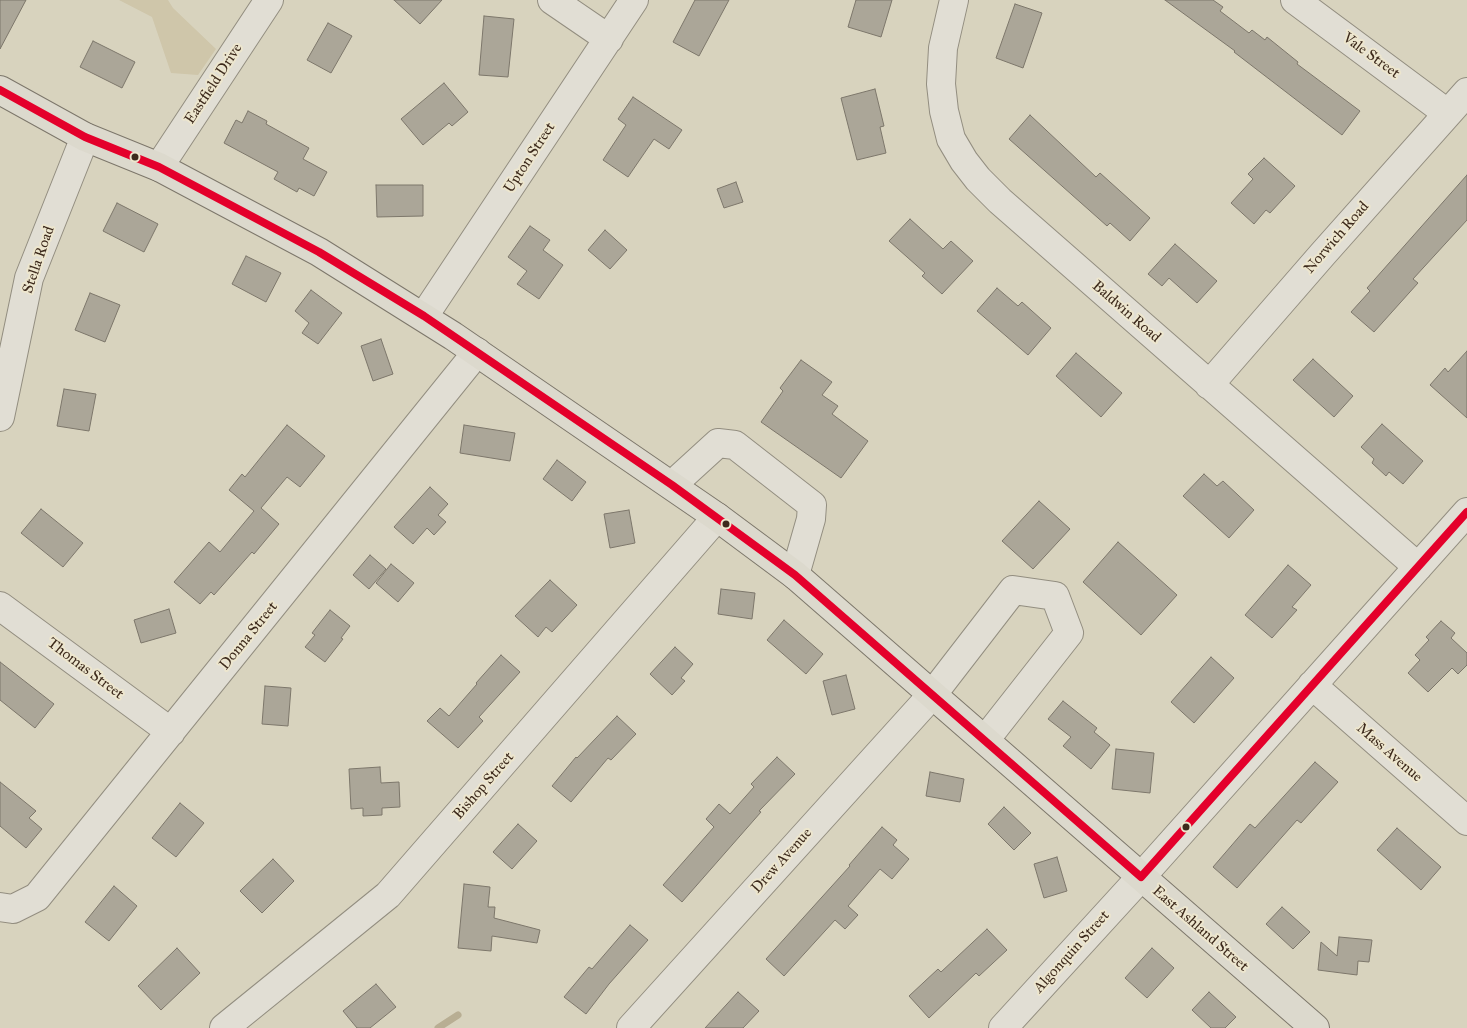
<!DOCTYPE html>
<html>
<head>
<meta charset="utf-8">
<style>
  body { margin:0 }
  canvas { display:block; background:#d8d3be }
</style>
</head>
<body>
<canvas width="1467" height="1028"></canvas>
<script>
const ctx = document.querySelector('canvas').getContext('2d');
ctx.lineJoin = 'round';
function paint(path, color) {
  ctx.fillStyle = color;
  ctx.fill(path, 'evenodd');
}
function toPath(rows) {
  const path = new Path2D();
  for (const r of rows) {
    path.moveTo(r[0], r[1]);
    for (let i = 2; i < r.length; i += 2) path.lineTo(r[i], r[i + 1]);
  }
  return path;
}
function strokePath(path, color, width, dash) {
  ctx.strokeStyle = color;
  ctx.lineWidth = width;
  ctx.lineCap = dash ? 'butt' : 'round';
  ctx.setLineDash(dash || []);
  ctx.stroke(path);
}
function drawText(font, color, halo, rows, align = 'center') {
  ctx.font = font + ' "IM FELL Great Primer",serif';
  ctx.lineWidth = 4;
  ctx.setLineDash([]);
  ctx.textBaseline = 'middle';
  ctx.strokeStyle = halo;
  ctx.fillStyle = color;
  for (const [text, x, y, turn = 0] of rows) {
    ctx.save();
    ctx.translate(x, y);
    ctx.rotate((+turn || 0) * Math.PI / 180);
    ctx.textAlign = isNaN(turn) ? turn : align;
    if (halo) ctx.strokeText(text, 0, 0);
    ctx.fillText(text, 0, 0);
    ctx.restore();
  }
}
const green = toPath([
  [119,0,168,0,173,8,216,49,198,75,171,73,152,17]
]);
const stream = toPath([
  [438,1028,458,1015]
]);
const building = toPath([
  [0,0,26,0,0,49,0,0],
  [394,0,442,0,420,24,394,0],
  [695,0,729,0,699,56,673,42,695,0],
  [856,0,892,0,881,37,848,27,856,0],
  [1165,0,1213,0,1223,7,1220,11,1249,33,1252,30,1265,40,1267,37,1298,62,1297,64,1360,111,1342,135,1234,52,1235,51,1165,0],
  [1015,4,1042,13,1023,68,996,58,1015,4],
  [484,16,514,19,508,77,479,75,484,16],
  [328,23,352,36,331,73,307,60,328,23],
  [93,41,135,62,122,88,80,67,93,41],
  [444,83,468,112,452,126,449,123,423,145,401,119,444,83],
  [875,89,884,126,880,127,886,153,857,160,841,98,875,89],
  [633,97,682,130,669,149,654,139,628,177,603,160,626,125,618,119,633,97],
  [248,111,267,121,266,124,309,148,303,159,327,172,314,196,299,188,297,192,274,179,278,172,224,143,236,120,242,123,248,111],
  [1030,115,1096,177,1100,173,1150,218,1130,241,1110,223,1107,226,1009,139,1030,115],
  [1264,158,1295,186,1270,213,1266,210,1254,224,1231,203,1253,179,1248,174,1264,158],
  [1467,175,1467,220,1413,279,1418,283,1374,332,1351,312,1370,291,1367,288,1467,175],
  [736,182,743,202,724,208,717,189,736,182],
  [376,185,423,185,423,216,377,217,376,185],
  [117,203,158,224,144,252,103,231,117,203],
  [910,219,943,249,951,241,973,261,942,294,922,276,925,273,889,241,910,219],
  [530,226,550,240,543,250,563,265,539,299,517,284,527,271,508,257,530,226],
  [605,230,627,250,610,269,588,250,605,230],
  [1175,244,1217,281,1197,303,1169,278,1162,286,1148,274,1175,244],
  [246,256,281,273,266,302,232,284,246,256],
  [997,288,1018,306,1022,302,1051,328,1028,355,977,311,997,288],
  [311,290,342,313,318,344,302,333,309,323,295,311,311,290],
  [90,293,120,305,105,342,75,330,90,293],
  [381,339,393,374,373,381,361,346,381,339],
  [1467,351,1467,418,1430,385,1445,368,1448,372,1467,351],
  [1076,353,1122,393,1101,417,1056,376,1076,353],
  [1313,359,1353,396,1334,417,1293,380,1313,359],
  [801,360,832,382,822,395,838,406,832,414,868,441,841,478,761,422,783,391,780,388,801,360],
  [64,389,96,394,89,431,57,426,64,389],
  [1382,424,1423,461,1403,484,1389,472,1386,476,1372,463,1374,459,1361,447,1382,424],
  [287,425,325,456,300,487,287,477,261,508,279,524,254,554,252,552,214,595,211,592,200,604,174,582,209,542,220,552,254,511,229,490,242,474,245,477,287,425],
  [464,425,515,433,510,461,460,453,464,425],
  [557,460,586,482,572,501,543,479,557,460],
  [1204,474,1217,486,1223,481,1254,510,1229,538,1183,496,1204,474],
  [430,487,448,504,438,515,446,522,434,535,427,528,413,544,394,527,430,487],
  [1039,501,1070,529,1033,569,1002,541,1039,501],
  [41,509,83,543,63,567,21,533,41,509],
  [629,510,635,543,610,548,604,514,629,510],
  [1118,542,1177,595,1141,635,1083,582,1118,542],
  [370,555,386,569,369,589,353,575,370,555],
  [391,564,414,583,398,602,376,583,391,564],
  [1288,565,1311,585,1292,607,1297,610,1272,638,1245,615,1288,565],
  [550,580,577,605,552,632,546,627,538,637,515,616,550,580],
  [721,589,755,593,752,619,718,614,721,589],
  [169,609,176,633,141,643,134,620,169,609],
  [330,610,350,626,341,638,343,639,325,662,305,647,315,635,312,633,330,610],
  [784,620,823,654,806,674,767,640,784,620],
  [1441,621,1455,633,1451,638,1467,653,1467,665,1458,674,1452,668,1428,692,1408,673,1420,660,1415,655,1429,640,1426,637,1441,621],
  [675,647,693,664,681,678,685,681,672,695,650,674,675,647],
  [501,655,520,672,479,717,483,721,458,748,427,721,440,708,449,716,477,684,476,683,501,655],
  [1211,657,1234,678,1194,723,1171,702,1211,657],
  [0,662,54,704,35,728,0,700,0,662],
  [846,675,855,709,832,715,823,681,846,675],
  [265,686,291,688,288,726,262,724,265,686],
  [1063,701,1097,728,1094,732,1110,745,1091,769,1063,746,1071,737,1048,719,1063,701],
  [617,716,636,734,611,760,608,758,571,802,552,786,576,757,577,758,617,716],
  [1116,749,1154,753,1150,793,1112,789,1116,749],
  [777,757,795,774,759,811,761,812,682,902,663,885,714,827,706,819,719,804,730,814,754,787,751,784,777,757],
  [1315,762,1338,782,1301,823,1297,820,1237,888,1213,867,1250,824,1255,828,1315,762],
  [380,767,381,783,399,782,400,807,382,808,382,815,363,816,363,808,351,809,349,769,380,767],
  [930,772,964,779,960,802,926,796,930,772],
  [0,782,36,811,29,818,42,829,26,848,0,826,0,782],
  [180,803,204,823,176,857,152,838,180,803],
  [1004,807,1031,833,1014,850,988,824,1004,807],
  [518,824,537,841,512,869,493,852,518,824],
  [882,827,897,840,893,845,909,859,892,879,880,869,848,906,858,915,845,929,835,920,784,976,766,959,850,866,849,865,882,827],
  [1397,828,1441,867,1421,890,1377,850,1397,828],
  [1057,857,1067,891,1044,898,1034,864,1057,857],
  [273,859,294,881,262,913,240,891,273,859],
  [464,884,490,887,488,907,495,907,494,918,540,930,537,943,492,936,491,951,458,948,464,884],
  [114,886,137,906,109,941,85,922,114,886],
  [1282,907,1310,932,1293,949,1266,924,1282,907],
  [630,925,648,940,609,984,586,1014,564,997,589,967,592,969,630,925],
  [987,929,1007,950,979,976,976,973,929,1018,909,996,938,969,941,972,987,929],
  [1339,937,1372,940,1369,962,1358,961,1357,975,1318,970,1321,942,1337,956,1339,937],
  [177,948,200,973,161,1010,138,986,177,948],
  [1152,948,1174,968,1147,998,1125,978,1152,948],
  [376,984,396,1007,370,1028,357,1028,343,1011,376,984],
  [738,992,759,1011,743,1028,705,1028,738,992],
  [1209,992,1236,1017,1225,1028,1211,1028,1192,1010,1209,992]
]);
const minor = toPath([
  [552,0,609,39],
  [954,0,943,48,941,84,944,111,951,139,964,161,978,179,1000,201,1418,567],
  [1295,0,1447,113],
  [159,167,269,0],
  [424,316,634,0],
  [1209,385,1322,255,1467,92],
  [0,417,29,278,85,137],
  [672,485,718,443,735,445,812,505,811,519,795,575],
  [0,606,171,732],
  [1312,685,1467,821],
  [0,907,13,909,37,897,477,352],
  [224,1028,388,895,717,517],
  [631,1028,932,695,1013,590,1055,596,1069,633,985,740],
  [1003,1028,1141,877,1467,512]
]);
const major = toPath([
  [0,90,85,137,159,167,319,252,453,336,717,517,795,575,1315,1028]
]);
const bus1 = toPath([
  [0,90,85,137,159,167,319,252,424,316,672,485,795,575,1141,877,1467,512]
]);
const markers = [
  [135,157,4.5,"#3d2a1c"],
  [726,524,4.5,"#3d2a1c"],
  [1186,827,4.5,"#3d2a1c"]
];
const streetNames = [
  ["Vale Street",1371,56,36],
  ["Eastfield Drive",214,84,-57],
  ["Upton Street",530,158,-57],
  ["Norwich Road",1337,238,-49],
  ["Stella Road",39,260,-71],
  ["Baldwin Road",1126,312,41],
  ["Donna Street",249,636,-51],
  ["Thomas Street",85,669,37],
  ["Mass Avenue",1389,753,41],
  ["Bishop Street",484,786,-49],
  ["Drew Avenue",782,861,-48],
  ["East Ashland Street",1200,929,41],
  ["Algonquin Street",1072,952,-48]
];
paint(green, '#cfc6aa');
strokePath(stream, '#b8ae93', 7);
paint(building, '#aba698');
strokePath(building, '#7d776b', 1);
strokePath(minor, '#938e80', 30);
strokePath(major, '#7d776b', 30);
strokePath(minor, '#e1ded4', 28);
strokePath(major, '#dcd9cd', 28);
strokePath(bus1, '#e4002b', 8);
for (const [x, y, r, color] of markers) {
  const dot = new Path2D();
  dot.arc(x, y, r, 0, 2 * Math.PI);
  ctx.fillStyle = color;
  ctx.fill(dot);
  strokePath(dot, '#ede6ce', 2);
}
drawText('15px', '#3d2a1c', '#ede6ce', streetNames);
</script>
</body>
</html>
